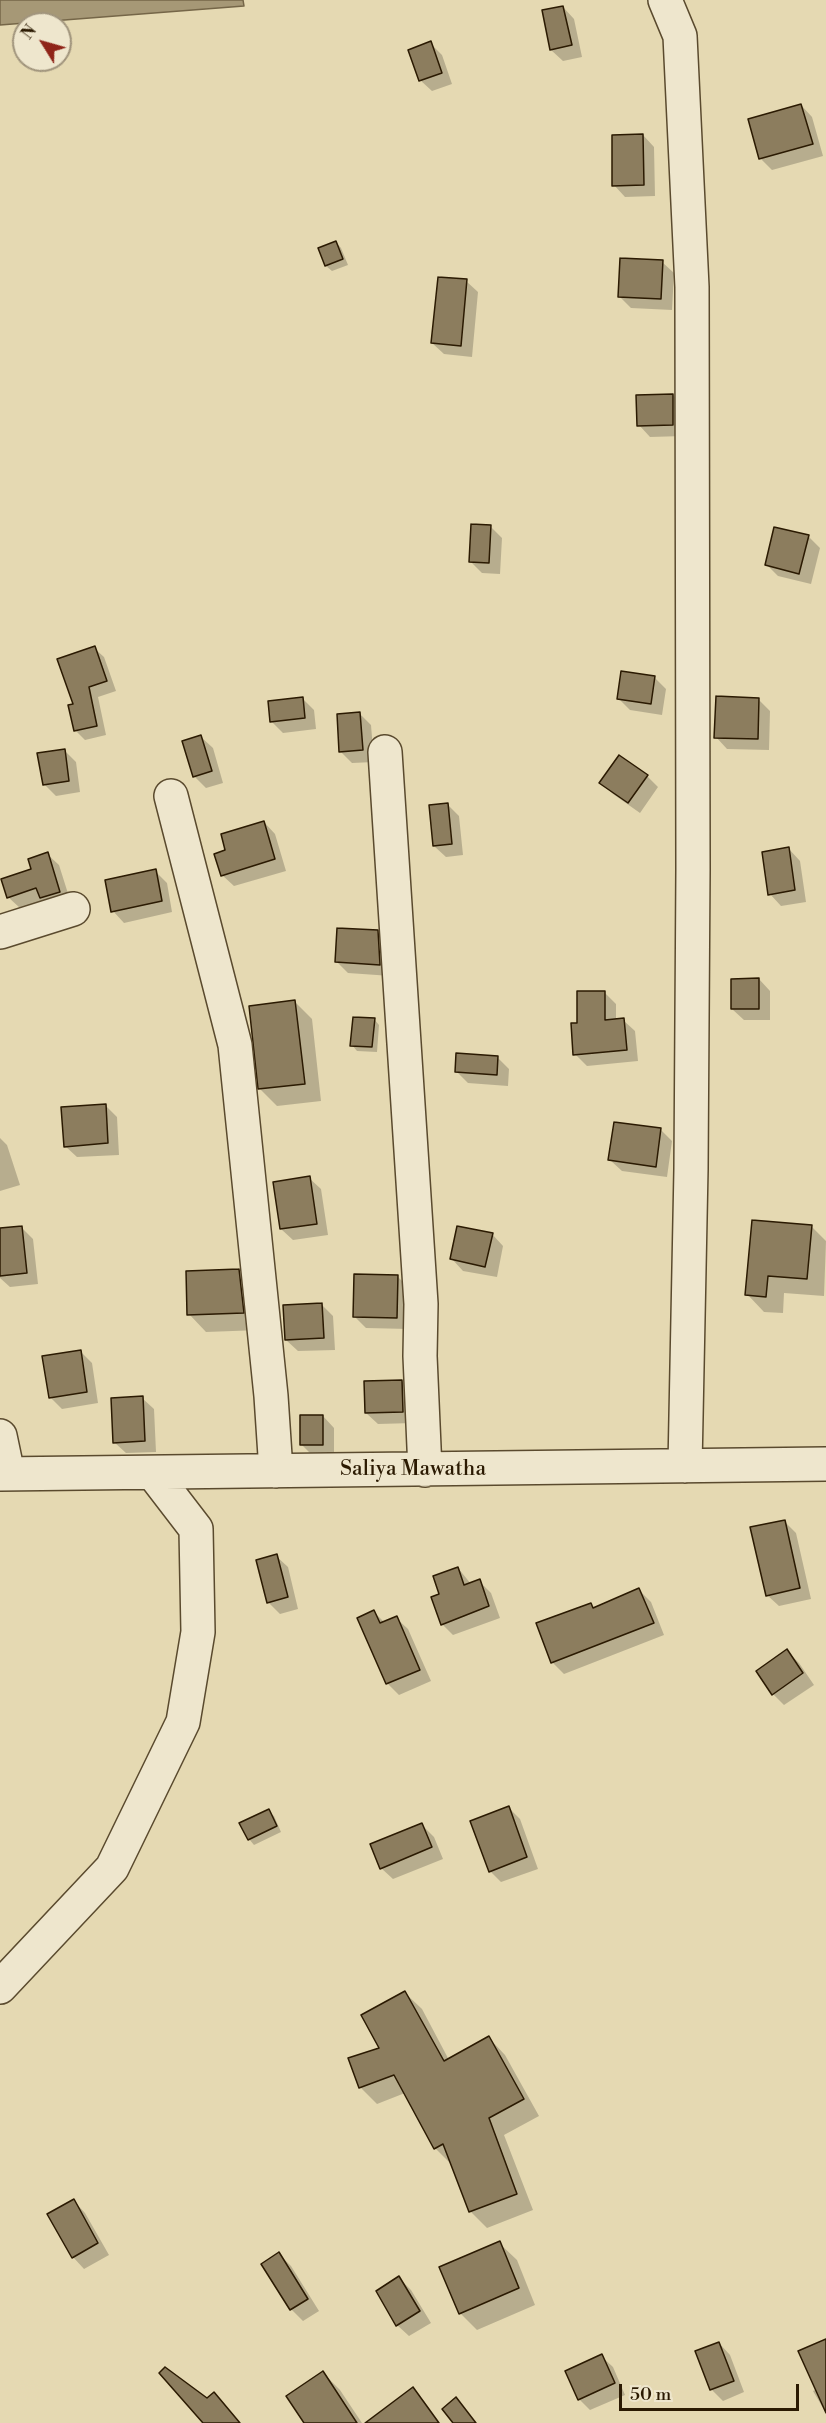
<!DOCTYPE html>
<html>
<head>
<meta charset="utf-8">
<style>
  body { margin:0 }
  #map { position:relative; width:826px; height:2423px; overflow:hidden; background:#e5d9b2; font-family:"Libre Bodoni",serif }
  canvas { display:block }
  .north { position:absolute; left:12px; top:12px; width:60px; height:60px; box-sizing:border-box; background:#eee6cd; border:2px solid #a0947c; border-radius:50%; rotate:307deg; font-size:16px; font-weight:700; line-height:24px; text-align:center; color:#2b1a02 }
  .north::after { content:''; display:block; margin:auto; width:21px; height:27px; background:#8f2418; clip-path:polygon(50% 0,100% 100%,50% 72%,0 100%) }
  .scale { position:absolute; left:619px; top:2384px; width:180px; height:27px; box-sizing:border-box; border:3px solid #2b1a02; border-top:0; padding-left:8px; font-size:18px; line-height:21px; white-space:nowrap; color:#2b1a02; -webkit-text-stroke:4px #eee6cd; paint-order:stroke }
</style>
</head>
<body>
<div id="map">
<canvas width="826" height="2423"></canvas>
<div class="north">N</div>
<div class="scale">50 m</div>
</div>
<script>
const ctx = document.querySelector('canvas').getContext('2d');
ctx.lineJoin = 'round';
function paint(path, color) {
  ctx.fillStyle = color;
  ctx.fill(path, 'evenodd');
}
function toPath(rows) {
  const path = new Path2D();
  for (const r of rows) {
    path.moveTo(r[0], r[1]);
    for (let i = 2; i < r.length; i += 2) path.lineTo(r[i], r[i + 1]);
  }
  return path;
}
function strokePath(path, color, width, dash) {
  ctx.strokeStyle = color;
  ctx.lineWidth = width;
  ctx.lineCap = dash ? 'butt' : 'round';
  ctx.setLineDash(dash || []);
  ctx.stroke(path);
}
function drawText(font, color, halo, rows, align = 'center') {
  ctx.font = font + ' "Libre Bodoni",serif';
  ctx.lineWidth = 4.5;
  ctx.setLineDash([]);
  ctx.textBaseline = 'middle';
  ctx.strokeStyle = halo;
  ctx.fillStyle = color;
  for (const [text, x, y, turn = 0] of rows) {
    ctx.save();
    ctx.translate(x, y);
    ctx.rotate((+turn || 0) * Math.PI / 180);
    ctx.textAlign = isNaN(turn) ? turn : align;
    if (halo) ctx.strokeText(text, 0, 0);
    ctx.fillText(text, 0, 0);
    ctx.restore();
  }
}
const water = toPath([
  [0,0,243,0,244,6,0,25,0,0]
]);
const shadow = toPath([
  [563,7,574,19,582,57,563,61,551,50],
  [430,43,442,55,452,84,432,91,420,80],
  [801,105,812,117,823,156,772,170,761,159,749,120],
  [643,135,654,147,655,196,625,197,614,185],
  [336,242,341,248,348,265,332,271,326,266,320,248],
  [662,262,674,273,672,310,631,308,619,296],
  [466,281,478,292,472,357,444,354,432,343],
  [673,395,684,407,684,436,650,437,639,425],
  [490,526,502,538,500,574,482,573,470,561],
  [808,536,820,548,811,584,778,576,767,565],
  [94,648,104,657,116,691,98,697,106,735,85,740,75,730,75,705],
  [654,677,666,689,662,715,630,710,619,699],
  [303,699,314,710,316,729,283,733,271,721],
  [758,699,770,711,769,750,727,749,716,737],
  [359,713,371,725,374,762,352,763,341,752],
  [201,737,213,748,223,783,206,788,194,776],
  [64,750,76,762,80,792,56,796,44,784],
  [647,776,658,787,640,813,613,794,601,783],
  [448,805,459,816,463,855,446,857,434,846],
  [264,822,275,834,286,871,234,886,222,875,227,851],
  [789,849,800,861,806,902,781,906,770,894],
  [47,854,59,865,71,903,53,909,44,900,20,908,8,897],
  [155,871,167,883,172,912,124,923,113,911],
  [377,932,389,943,391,976,348,973,337,962],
  [759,979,770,991,770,1020,744,1020,732,1009],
  [604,992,616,1004,616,1021,623,1020,635,1031,638,1061,587,1066,575,1054,578,1024],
  [295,1002,312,1019,321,1101,277,1106,260,1089],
  [374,1019,379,1025,377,1052,357,1051,352,1045],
  [498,1058,509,1069,508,1086,468,1083,456,1071],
  [105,1105,117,1117,119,1155,77,1157,65,1146],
  [660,1129,672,1141,667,1177,622,1171,610,1160],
  [0,1138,7,1145,20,1185,0,1191],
  [309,1178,321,1189,328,1235,293,1240,281,1229],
  [21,1227,33,1239,38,1284,10,1287,0,1278,0,1230],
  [812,1227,826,1241,824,1296,784,1293,783,1313,764,1312,747,1294],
  [492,1234,503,1246,497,1277,463,1271,452,1259],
  [238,1270,256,1287,260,1330,206,1332,189,1314],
  [397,1276,409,1288,408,1329,366,1328,355,1317],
  [322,1305,333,1316,335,1350,298,1351,286,1340],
  [81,1352,92,1363,98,1403,62,1409,50,1397],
  [402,1381,413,1393,414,1423,378,1424,366,1413],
  [142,1398,154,1409,156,1452,126,1453,114,1442],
  [323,1416,334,1428,334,1456,313,1456,302,1445],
  [784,1521,796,1533,811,1599,779,1606,767,1595],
  [276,1556,288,1567,298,1609,280,1614,268,1602],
  [458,1568,471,1584,479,1581,491,1593,500,1618,453,1635,442,1624,441,1595],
  [639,1590,651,1602,664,1635,564,1674,552,1662,590,1604,595,1609],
  [374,1612,385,1623,396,1618,408,1629,431,1681,399,1695,388,1684,359,1619],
  [787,1651,799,1663,814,1685,784,1705,773,1694],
  [509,1808,520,1819,538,1869,501,1882,490,1871],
  [268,1811,274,1816,281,1832,254,1845,249,1839],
  [422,1825,434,1837,443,1859,393,1879,381,1868],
  [405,1993,422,2009,449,2060,489,2038,505,2055,539,2116,504,2135,533,2210,487,2228,470,2211,453,2166,435,2148,405,2093,377,2104,360,2087,381,2049],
  [74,2201,85,2213,109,2255,84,2269,73,2257],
  [499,2243,517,2260,535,2305,477,2330,460,2313],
  [279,2254,291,2266,319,2311,303,2321,291,2309,264,2264],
  [399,2278,411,2290,431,2323,409,2336,397,2325],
  [826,2340,826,2413,813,2391,817,2389],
  [719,2343,730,2355,744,2392,723,2401,711,2389],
  [601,2356,613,2367,625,2395,590,2410,579,2399],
  [323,2373,340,2390,362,2423,305,2423],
  [413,2389,424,2401,440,2423,394,2423]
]);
const building = toPath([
  [563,6,572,45,550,50,542,10,563,6],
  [431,41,442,73,419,81,408,50,431,41],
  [801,104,813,144,759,159,748,119,801,104],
  [643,134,644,185,612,186,612,135,643,134],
  [336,241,343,259,325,266,318,248,336,241],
  [620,258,663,260,661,299,618,297,620,258],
  [438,277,467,279,461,346,431,343,438,277],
  [673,394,673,425,637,426,636,395,673,394],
  [471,524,491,525,489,563,469,562,471,524],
  [774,527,809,535,799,574,765,565,774,527],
  [95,646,107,681,89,687,97,726,74,731,68,705,73,704,57,659,95,646],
  [621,671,655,676,651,704,617,699,621,671],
  [716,696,759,698,758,739,714,738,716,696],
  [303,697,305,718,270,722,268,701,303,697],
  [360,712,363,750,339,752,337,714,360,712],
  [201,735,212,771,193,777,182,741,201,735],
  [65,749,69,781,43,785,37,753,65,749],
  [619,755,648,775,628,803,599,783,619,755],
  [448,803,452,844,433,846,429,805,448,803],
  [264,821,275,859,221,876,214,854,225,850,221,834,264,821],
  [789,847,795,890,768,895,762,852,789,847],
  [48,852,60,892,40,898,36,888,7,898,1,879,31,869,28,859,48,852],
  [156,869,162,901,111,912,105,880,156,869],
  [337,928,378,930,380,965,335,962,337,928],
  [759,978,759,1009,731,1009,731,979,759,978],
  [577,991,605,991,605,1020,624,1018,627,1050,573,1055,571,1023,577,1023,577,991],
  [295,1000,305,1084,258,1089,249,1006,295,1000],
  [353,1017,375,1018,372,1047,350,1046,353,1017],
  [456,1053,498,1056,497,1075,455,1072,456,1053],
  [106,1104,108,1143,64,1147,61,1107,106,1104],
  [614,1122,661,1128,656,1167,608,1160,614,1122],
  [310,1176,317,1224,280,1229,273,1182,310,1176],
  [752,1220,812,1225,807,1279,768,1276,766,1297,745,1295,752,1220],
  [22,1226,27,1273,0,1276,0,1228,22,1226],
  [457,1226,493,1233,485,1267,450,1259,457,1226],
  [239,1269,244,1313,187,1315,186,1271,239,1269],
  [354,1274,398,1275,397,1318,353,1317,354,1274],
  [322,1303,324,1338,285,1340,283,1305,322,1303],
  [81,1350,87,1392,49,1398,42,1356,81,1350],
  [402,1380,403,1412,365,1413,364,1381,402,1380],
  [143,1396,145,1441,113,1443,111,1398,143,1396],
  [300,1415,323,1415,323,1445,300,1445,300,1415],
  [785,1520,800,1588,766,1596,750,1527,785,1520],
  [277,1554,288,1597,267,1603,256,1560,277,1554],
  [458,1567,464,1585,480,1579,489,1606,441,1625,431,1597,439,1594,433,1576,458,1567],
  [639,1588,654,1623,551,1663,536,1623,591,1603,593,1608,639,1588],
  [374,1610,380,1623,397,1616,420,1670,386,1684,357,1618,374,1610],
  [787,1649,803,1673,772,1695,756,1671,787,1649],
  [509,1806,527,1857,489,1872,470,1821,509,1806],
  [269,1809,277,1826,248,1840,239,1823,269,1809],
  [422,1823,432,1847,380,1869,370,1844,422,1823],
  [405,1991,444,2061,489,2036,524,2099,489,2118,517,2194,469,2212,443,2144,434,2149,394,2075,359,2088,348,2058,379,2048,361,2015,405,1991],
  [74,2199,98,2243,72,2258,47,2214,74,2199],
  [500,2241,519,2288,459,2314,439,2267,500,2241],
  [279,2252,308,2299,290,2310,261,2264,279,2252],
  [399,2276,420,2311,396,2326,376,2291,399,2276],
  [826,2339,826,2413,798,2351,826,2339],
  [719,2342,734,2381,710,2390,695,2351,719,2342],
  [602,2354,615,2383,578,2400,565,2371,602,2354],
  [165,2367,207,2398,214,2392,240,2423,203,2423,159,2373,165,2367],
  [323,2371,357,2423,304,2423,286,2396,323,2371],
  [413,2387,439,2423,365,2423,413,2387],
  [456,2397,476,2423,453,2423,442,2409,456,2397]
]);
const minor = toPath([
  [665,0,680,36,692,287,693,869,691,1169,685,1466],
  [385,752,421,1304,420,1356,425,1470],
  [171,796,235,1045,271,1396,276,1471],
  [0,932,73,909],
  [0,1436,8,1474],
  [0,1474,826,1464],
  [0,1987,112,1868,183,1722,198,1632,196,1529,153,1473]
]);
const streetNames = [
  ["Saliya Mawatha",413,1470]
];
paint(water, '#a69876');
strokePath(water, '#756648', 1.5);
paint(shadow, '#0003');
paint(building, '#8c7d5e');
strokePath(building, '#2b1a02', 1.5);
strokePath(minor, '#5a4a2e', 36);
strokePath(minor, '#eee6cd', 33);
drawText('21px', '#2b1a02', '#eee6cd', streetNames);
</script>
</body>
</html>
